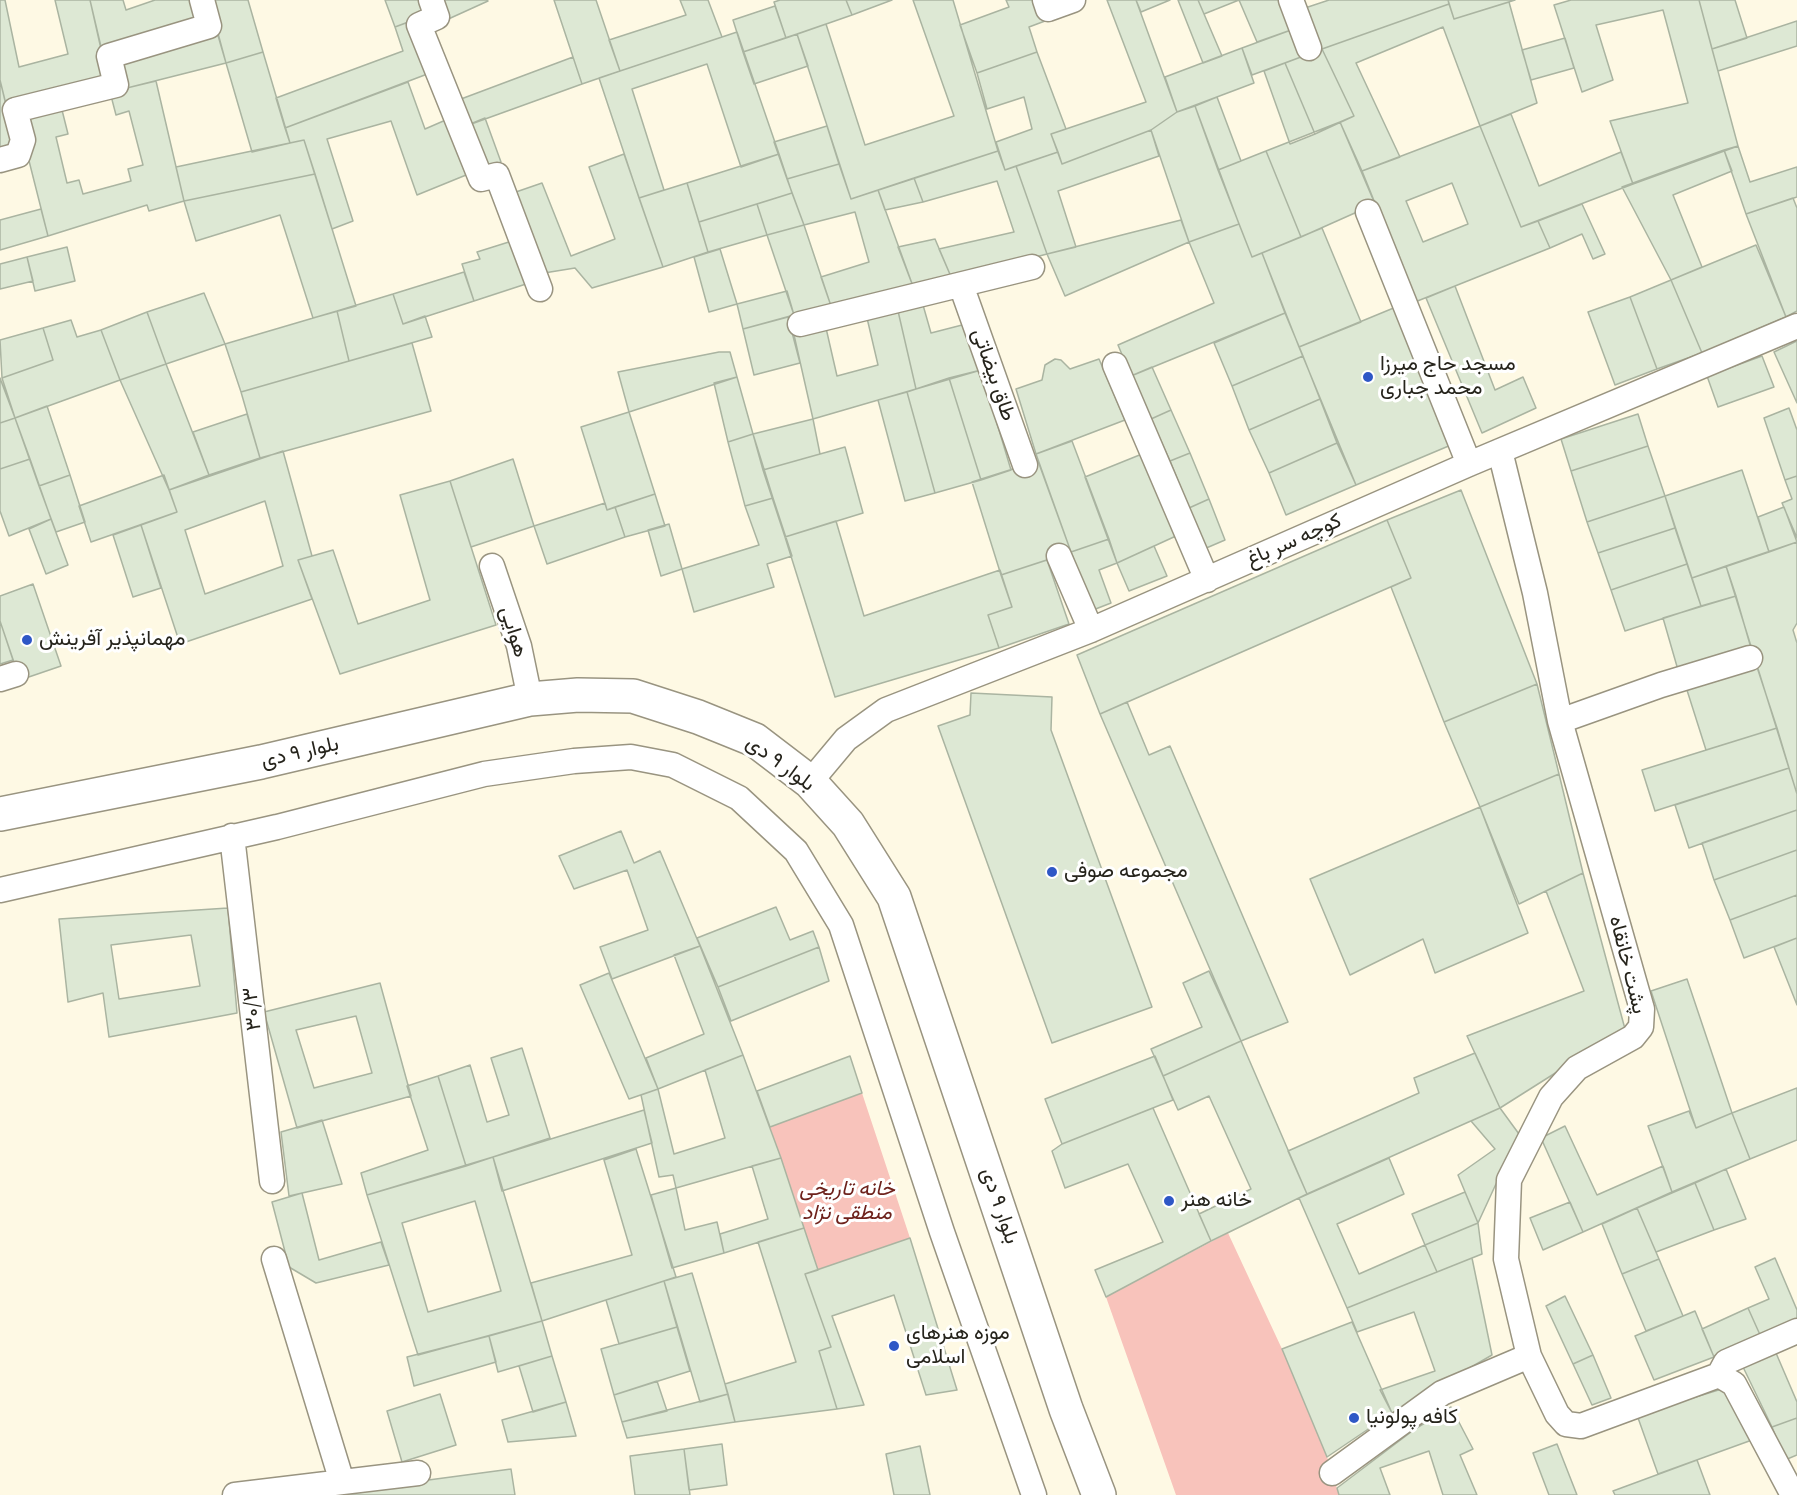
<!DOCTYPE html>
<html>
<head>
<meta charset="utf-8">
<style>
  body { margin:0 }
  canvas { display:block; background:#fef9e4 }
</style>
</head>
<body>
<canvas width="1797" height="1495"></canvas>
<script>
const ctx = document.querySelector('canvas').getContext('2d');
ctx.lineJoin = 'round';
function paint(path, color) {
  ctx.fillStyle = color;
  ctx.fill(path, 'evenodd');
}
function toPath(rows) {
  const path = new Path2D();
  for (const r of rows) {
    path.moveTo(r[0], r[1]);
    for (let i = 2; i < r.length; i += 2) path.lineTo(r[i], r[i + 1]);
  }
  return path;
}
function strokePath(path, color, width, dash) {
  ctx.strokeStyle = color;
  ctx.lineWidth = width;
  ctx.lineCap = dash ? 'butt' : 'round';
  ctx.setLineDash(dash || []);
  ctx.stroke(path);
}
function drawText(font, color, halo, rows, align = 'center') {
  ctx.font = font + ' "Source Serif 4",Vazirmatn,serif';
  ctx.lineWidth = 6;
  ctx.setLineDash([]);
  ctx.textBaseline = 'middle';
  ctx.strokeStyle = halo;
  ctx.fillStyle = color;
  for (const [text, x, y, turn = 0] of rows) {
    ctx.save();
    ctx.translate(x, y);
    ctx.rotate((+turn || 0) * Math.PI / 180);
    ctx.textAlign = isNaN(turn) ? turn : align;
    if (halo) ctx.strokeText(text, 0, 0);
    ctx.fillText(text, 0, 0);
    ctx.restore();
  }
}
const green = toPath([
  [862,1093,910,1238,818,1270,770,1127],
  [1228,1233,1282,1349,1327,1457,1339,1495,1176,1495,1106,1297]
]);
const building = toPath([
  [0,0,5,0,19,67,68,54,55,0,90,0,108,80,6,105,0,80,0,0],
  [90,0,123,0,126,10,155,0,194,0,201,24,102,51,90,0],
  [209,0,248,0,263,52,226,63,209,0],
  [385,0,424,0,430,14,395,27,385,0],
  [437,0,487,0,488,1,444,21,437,0],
  [554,0,596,0,620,71,582,84,554,0],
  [680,0,708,0,722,37,620,71,609,40,686,15,680,0],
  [780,0,846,0,852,15,786,38,774,2,780,0],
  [846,0,892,0,852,15,846,0],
  [913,0,953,0,998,151,851,199,797,34,826,24,865,145,954,116,913,0],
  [1006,0,1037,0,1045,21,1029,27,1037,52,977,73,960,25,1009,7,1006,0],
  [1107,0,1136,0,1177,112,1151,130,1062,164,1051,134,1146,102,1107,0],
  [1136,0,1170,0,1141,12,1136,0],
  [1178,0,1198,0,1222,56,1203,63,1178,0],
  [1198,0,1239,0,1204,14,1198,0],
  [1239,0,1279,0,1291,30,1257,42,1239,0],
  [1329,0,1448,0,1449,4,1322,49,1305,8,1329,0],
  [1448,0,1515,0,1454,19,1448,0],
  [1571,0,1699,0,1738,146,1633,184,1610,121,1688,103,1663,10,1596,25,1613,80,1582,92,1554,5,1571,0],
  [1699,0,1735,0,1747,38,1712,49,1699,0],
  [1509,2,1537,103,1480,126,1443,27,1356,63,1400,157,1362,171,1340,122,1354,116,1322,49,1449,4,1454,19,1509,2],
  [775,6,786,38,743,52,733,20,775,6],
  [411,21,430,73,285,128,276,98,403,51,395,27,411,21],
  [1797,21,1797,46,1718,71,1712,49,1797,21],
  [1291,30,1301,57,1252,75,1242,48,1291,30],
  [217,32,226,63,123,89,115,60,217,32],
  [737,32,779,154,741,167,707,64,632,89,664,190,639,198,599,78,737,32],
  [797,34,808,66,754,84,743,52,797,34],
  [1565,38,1574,68,1531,80,1522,50,1565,38],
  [1242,48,1254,83,1177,112,1165,77,1242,48],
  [1322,49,1354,116,1315,134,1285,63,1322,49],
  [263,52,290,143,252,152,226,63,263,52],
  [1037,52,1066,129,1051,134,1058,152,1005,170,996,142,1032,129,1024,97,987,109,977,73,1037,52],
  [573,57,582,84,463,127,453,102,573,57],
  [1285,63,1315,134,1290,144,1264,71,1285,63],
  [0,80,16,145,0,149,0,80],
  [156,81,184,201,149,211,147,205,48,236,25,145,23,115,61,106,68,134,56,137,67,183,79,180,83,194,131,181,128,169,143,165,129,111,116,115,110,92,156,81],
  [408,82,425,129,448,119,471,173,417,195,391,121,327,139,353,221,332,229,304,140,290,143,285,128,408,82],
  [1217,97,1241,161,1218,170,1195,106,1217,97],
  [1195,106,1239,224,1189,242,1151,130,1177,112,1195,106],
  [1511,114,1539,186,1621,152,1633,184,1521,227,1480,126,1511,114],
  [485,118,501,162,482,169,463,127,485,118],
  [1340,122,1375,204,1301,237,1266,151,1340,122],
  [827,126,839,164,787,179,774,142,827,126],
  [1480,126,1521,227,1538,221,1550,248,1415,302,1362,171,1480,126],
  [1452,183,1468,224,1423,242,1406,201,1452,183],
  [1151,130,1159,156,1058,191,1076,247,1047,254,1016,166,1058,152,1062,164,1151,130],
  [304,140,315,174,184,201,176,167,304,140],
  [1738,146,1750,182,1797,167,1797,197,1746,214,1724,150,1738,146],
  [1724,150,1732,171,1673,195,1702,267,1671,280,1622,187,1724,150],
  [998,151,1005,170,1016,166,1047,254,952,279,939,249,1014,232,997,181,923,202,914,178,998,151],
  [1266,151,1301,237,1252,257,1218,170,1266,151],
  [624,154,663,267,592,288,575,268,544,273,513,193,542,183,571,256,615,239,589,167,624,154],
  [779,154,792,193,699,222,687,183,779,154],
  [839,164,851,199,878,190,914,289,831,306,821,277,869,262,855,212,804,225,787,179,839,164],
  [315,174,356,306,313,318,280,215,196,241,184,201,315,174],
  [914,178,923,202,885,210,878,190,914,178],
  [687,183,708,252,663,267,639,198,687,183],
  [792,193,804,225,767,235,757,204,792,193],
  [1793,198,1797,208,1797,311,1786,317,1746,214,1793,198],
  [757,204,767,235,708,252,699,222,757,204],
  [1582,204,1605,254,1593,259,1582,234,1550,248,1538,221,1582,204],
  [41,209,48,236,0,250,0,220,41,209],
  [1181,220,1189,242,1065,296,1047,254,1181,220],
  [1239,224,1252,257,1262,253,1285,313,1131,376,1118,345,1214,303,1189,242,1239,224],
  [804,225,831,306,794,315,767,235,804,225],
  [1322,228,1361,322,1299,347,1262,253,1322,228],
  [935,239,952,279,914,289,898,247,935,239],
  [512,241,526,284,474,301,462,264,480,259,477,252,512,241],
  [1756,245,1786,317,1702,353,1671,280,1756,245],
  [67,247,75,281,35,291,27,257,67,247],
  [720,249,737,304,709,312,694,257,720,249],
  [27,257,33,281,0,289,0,264,27,257],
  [464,272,474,301,403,324,393,294,464,272],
  [1671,280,1702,353,1657,369,1630,297,1671,280],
  [1455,286,1495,390,1523,377,1536,408,1482,433,1426,298,1455,286],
  [787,291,794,315,743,329,737,304,787,291],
  [204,293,225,344,166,364,147,312,204,293],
  [393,294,403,324,425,316,432,337,349,361,337,311,393,294],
  [1630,297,1657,369,1615,385,1588,312,1630,297],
  [923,305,931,333,966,324,981,370,916,389,898,311,923,305],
  [1396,307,1451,445,1356,485,1299,347,1396,307],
  [337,311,349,361,241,392,225,344,337,311],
  [898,311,916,389,813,419,794,335,826,328,837,376,878,365,867,318,898,311],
  [147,312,166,364,120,380,101,330,147,312],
  [1285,313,1303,356,1232,386,1214,343,1285,313],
  [788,317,800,363,754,375,743,329,788,317],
  [71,320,77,337,101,330,120,380,15,418,2,378,53,360,43,328,71,320],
  [43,328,53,360,2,378,0,340,43,328],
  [1797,341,1797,403,1774,352,1797,341],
  [412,343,431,411,260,458,241,392,412,343],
  [719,352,730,352,737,377,629,412,618,372,719,352],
  [1303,356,1320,399,1249,430,1232,386,1303,356],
  [1762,356,1774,387,1718,407,1707,376,1762,356],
  [1055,359,1061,360,1070,369,1099,359,1125,420,1036,454,1016,389,1042,380,1045,365,1055,359],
  [166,364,209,475,169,490,120,380,166,364],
  [1152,367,1171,410,1151,419,1131,376,1152,367],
  [981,370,1011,470,981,480,949,378,981,370],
  [737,377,753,434,728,442,714,383,737,377],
  [0,378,15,418,0,423,0,378],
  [949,378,981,480,935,493,907,392,949,378],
  [907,392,935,493,905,501,878,400,907,392],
  [1320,399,1337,443,1269,473,1249,430,1320,399],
  [47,406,70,475,39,486,15,418,47,406],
  [1789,408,1797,430,1797,476,1785,480,1764,418,1789,408],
  [1171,410,1190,453,1170,461,1151,419,1171,410],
  [629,412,655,494,607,510,581,427,629,412],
  [247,414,260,458,209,475,193,432,247,414],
  [1638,414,1648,446,1571,471,1561,439,1638,414],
  [15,418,30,459,0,469,0,423,15,418],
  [813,419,820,454,763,470,753,434,813,419],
  [753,434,773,498,745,506,728,442,753,434],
  [1072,441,1109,539,1071,552,1036,454,1072,441],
  [1337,443,1356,485,1286,515,1269,473,1337,443],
  [1648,446,1665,496,1587,522,1571,471,1648,446],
  [845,447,863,513,785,537,763,470,845,447],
  [283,451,312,556,298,560,312,599,180,644,141,525,177,512,169,490,283,451],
  [265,501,283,566,205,594,185,530,265,501],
  [1190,453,1209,499,1189,508,1170,461,1190,453],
  [1142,454,1176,536,1117,563,1085,477,1142,454],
  [30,459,51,519,9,536,0,511,0,469,30,459],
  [513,459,534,526,471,547,450,481,513,459],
  [1038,461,1071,552,1001,575,972,482,1038,461],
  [1742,470,1769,552,1692,578,1665,496,1742,470],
  [70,475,85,522,56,532,39,486,70,475],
  [164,475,177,512,91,542,79,506,164,475],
  [1797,476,1797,538,1782,503,1792,499,1785,480,1797,476],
  [450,481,496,625,340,674,298,560,333,550,358,624,430,600,400,495,450,481],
  [1461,490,1537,684,1444,722,1391,587,1411,578,1387,520,1461,490],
  [655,494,665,526,625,537,615,507,655,494],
  [1665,496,1675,528,1598,553,1587,522,1665,496],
  [773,498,792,556,767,564,774,587,694,612,682,569,759,545,745,506,773,498],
  [1209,499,1225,540,1204,549,1189,508,1209,499],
  [605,503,607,510,615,507,625,537,547,564,534,526,605,503],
  [1784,507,1797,542,1769,552,1758,517,1784,507],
  [51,519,68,565,46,574,29,529,51,519],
  [1387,520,1411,578,1100,714,1077,655,1387,520],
  [836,521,864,616,1000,570,1012,607,988,615,999,648,835,697,785,537,836,521],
  [669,524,682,569,661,576,648,530,669,524],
  [141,525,161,588,133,597,113,535,141,525],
  [1675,528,1687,564,1611,590,1598,553,1675,528],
  [1109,539,1117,563,1099,570,1111,603,1093,610,1071,552,1109,539],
  [1797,542,1797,623,1793,630,1797,643,1797,794,1726,566,1797,542],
  [1154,546,1167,576,1129,591,1117,563,1154,546],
  [1047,560,1069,624,999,648,988,615,1012,607,1001,575,1047,560],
  [1687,564,1701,606,1625,631,1611,590,1687,564],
  [1726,566,1736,596,1701,606,1692,578,1726,566],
  [33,584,61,666,20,680,0,621,0,596,33,584],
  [1736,596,1751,648,1678,670,1663,618,1736,596],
  [0,621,13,660,0,664,0,621],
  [1756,664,1777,728,1706,750,1686,687,1756,664],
  [1537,684,1559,774,1480,807,1444,722,1537,684],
  [971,693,1052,697,1051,730,1152,1007,1052,1043,938,726,970,715,971,693],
  [1127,702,1149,755,1170,746,1288,1022,1241,1041,1100,714,1127,702],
  [1777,728,1789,768,1655,811,1642,770,1777,728],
  [1789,768,1797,794,1797,810,1689,848,1675,805,1789,768],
  [1559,774,1583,873,1519,904,1480,807,1559,774],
  [1480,807,1528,933,1435,973,1423,939,1350,975,1310,879,1480,807],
  [1797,810,1797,850,1714,880,1702,843,1797,810],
  [621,831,634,863,660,851,700,946,612,979,600,947,648,930,627,870,574,889,559,856,621,831],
  [1797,850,1797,895,1730,920,1714,880,1797,850],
  [1583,873,1625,1029,1500,1108,1467,1036,1584,991,1546,891,1583,873],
  [1797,895,1797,938,1744,958,1730,920,1797,895],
  [776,907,790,940,813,931,819,947,718,987,697,938,776,907],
  [228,908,237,1013,109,1037,103,993,68,1002,59,919,228,908],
  [191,935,200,986,119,999,111,945,191,935],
  [1797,938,1797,1005,1774,947,1797,938],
  [700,946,743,1055,658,1089,646,1058,704,1034,674,955,700,946],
  [819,947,829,981,731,1021,718,987,819,947],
  [1209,971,1241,1041,1163,1076,1151,1049,1202,1027,1183,983,1209,971],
  [609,973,658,1089,629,1099,580,985,609,973],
  [1687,979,1732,1113,1696,1128,1651,991,1687,979],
  [380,983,411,1096,297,1128,264,1012,380,983],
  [356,1016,372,1073,314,1088,296,1030,356,1016],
  [1241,1041,1307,1194,1211,1241,1199,1214,1251,1189,1209,1096,1178,1110,1163,1076,1241,1041],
  [522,1048,550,1138,466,1166,438,1076,470,1065,487,1122,509,1115,491,1058,522,1048],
  [1475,1053,1500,1108,1307,1194,1288,1151,1419,1093,1414,1078,1475,1053],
  [743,1055,781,1158,676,1188,673,1175,659,1177,641,1095,658,1089,674,1154,725,1138,705,1070,743,1055],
  [850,1056,862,1093,770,1127,757,1091,850,1056],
  [1155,1056,1173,1100,1062,1144,1045,1099,1155,1056],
  [438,1076,466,1166,367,1195,361,1173,428,1150,407,1086,438,1076],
  [1797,1088,1797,1140,1750,1159,1732,1113,1797,1088],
  [1153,1108,1211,1241,1106,1297,1095,1270,1163,1242,1128,1164,1065,1188,1052,1151,1062,1144,1153,1108],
  [1500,1108,1519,1134,1478,1223,1458,1175,1495,1149,1471,1121,1500,1108],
  [644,1110,652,1143,502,1191,493,1157,644,1110],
  [1689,1111,1696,1128,1732,1113,1750,1159,1672,1192,1648,1126,1689,1111],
  [322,1120,342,1184,289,1196,281,1132,322,1120],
  [1565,1126,1597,1195,1663,1166,1672,1192,1583,1232,1541,1138,1565,1126],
  [636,1149,676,1277,542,1321,531,1283,632,1255,604,1160,636,1149],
  [493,1157,542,1321,418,1355,367,1195,493,1157],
  [475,1201,501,1291,428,1312,402,1223,475,1201],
  [781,1158,804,1228,724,1253,720,1234,768,1219,752,1166,781,1158],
  [1389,1158,1404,1194,1337,1224,1359,1274,1425,1245,1437,1272,1347,1308,1299,1198,1389,1158],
  [1726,1169,1746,1219,1714,1230,1695,1183,1726,1169],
  [1695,1183,1714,1230,1656,1252,1637,1208,1695,1183],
  [676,1188,685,1230,717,1222,724,1253,672,1268,651,1195,676,1188],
  [1465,1192,1478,1223,1425,1245,1412,1214,1465,1192],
  [302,1193,319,1260,381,1242,389,1265,316,1283,289,1267,272,1202,302,1193],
  [1570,1202,1583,1232,1543,1250,1530,1218,1570,1202],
  [1637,1208,1659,1259,1622,1274,1602,1224,1637,1208],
  [1478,1223,1482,1254,1437,1272,1425,1245,1478,1223],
  [804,1228,818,1270,805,1274,831,1347,819,1351,837,1409,735,1422,725,1384,796,1362,758,1242,804,1228],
  [910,1238,957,1390,926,1395,894,1295,832,1316,864,1405,837,1409,819,1351,831,1347,805,1274,910,1238],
  [1472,1258,1492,1355,1392,1413,1380,1390,1435,1371,1414,1312,1357,1332,1347,1308,1472,1258],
  [1775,1258,1797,1310,1797,1321,1761,1337,1748,1308,1769,1299,1755,1267,1775,1258],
  [1659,1259,1683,1316,1646,1331,1622,1274,1659,1259],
  [692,1273,728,1394,700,1402,664,1281,692,1273],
  [664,1281,677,1327,619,1344,606,1300,664,1281],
  [1565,1296,1593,1355,1573,1364,1546,1306,1565,1296],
  [1748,1308,1761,1337,1714,1357,1702,1329,1748,1308],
  [1695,1311,1714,1357,1654,1380,1635,1336,1695,1311],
  [542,1321,552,1356,498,1372,489,1336,542,1321],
  [1352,1322,1392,1413,1327,1457,1282,1349,1352,1322],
  [677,1327,690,1371,614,1395,601,1349,677,1327],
  [489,1336,496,1362,414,1386,407,1357,489,1336],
  [1776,1353,1797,1402,1797,1418,1772,1427,1743,1367,1776,1353],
  [1593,1355,1611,1398,1592,1405,1573,1364,1593,1355],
  [552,1356,566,1402,533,1412,519,1366,552,1356],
  [657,1381,667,1411,622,1422,614,1395,657,1381],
  [1725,1388,1752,1440,1658,1474,1637,1415,1725,1388],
  [440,1394,456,1445,402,1462,387,1411,440,1394],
  [728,1394,735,1422,627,1438,622,1422,728,1394],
  [566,1402,576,1436,508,1442,502,1420,566,1402],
  [1451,1407,1473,1449,1460,1455,1477,1495,1443,1495,1429,1451,1380,1468,1390,1495,1339,1495,1337,1488,1415,1429,1451,1407],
  [1797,1418,1797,1455,1785,1460,1772,1427,1797,1418],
  [722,1444,727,1485,689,1490,684,1449,722,1444],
  [1557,1444,1577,1495,1549,1495,1533,1453,1557,1444],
  [920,1446,930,1495,894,1495,886,1454,920,1446],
  [684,1449,690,1495,635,1495,630,1456,684,1449],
  [1697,1460,1710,1495,1615,1495,1613,1491,1697,1460],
  [511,1469,515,1495,321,1495,376,1487,511,1469]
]);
const lane = toPath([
  [431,0,437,17,419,25,481,179,497,175,540,289],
  [1045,0,1048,9,1073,0],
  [1291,0,1309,48],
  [0,160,18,155,23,140,15,110,116,85,109,56,209,26,202,0],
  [1368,212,1469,464],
  [961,285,1025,465],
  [800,324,1032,267],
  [1115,365,1207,580],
  [1500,451,1535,593,1560,721,1642,1009,1641,1027,1633,1037,1577,1068,1551,1097,1509,1180,1506,1259,1529,1356,1557,1414,1566,1424,1581,1426,1719,1375,1734,1384,1793,1495],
  [1059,556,1091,630],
  [492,566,519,646,530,699],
  [0,679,16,674],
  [1560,721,1661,685,1750,658],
  [810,782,846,739,886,710,1091,630,1469,464,1797,326],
  [232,836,272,1181],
  [0,890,277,827,484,774,574,761,631,757,673,765,739,798,796,851,841,925,942,1232,1034,1495],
  [274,1259,342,1482],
  [1719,1375,1726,1362,1797,1331],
  [1332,1473,1442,1393,1529,1356],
  [235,1495,418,1473]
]);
const secondary = toPath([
  [0,814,261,762,530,699,578,695,633,696,698,717,755,740,810,782,848,824,894,897,1066,1409,1099,1495]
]);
const markers = [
  [1368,377,6,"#2e57c6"],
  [27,640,6,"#2e57c6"],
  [1052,872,6,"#2e57c6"],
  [1169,1201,6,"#2e57c6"],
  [894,1346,6,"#2e57c6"],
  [1354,1418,6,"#2e57c6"]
];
const poiNames = [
  ["مسجد حاج میرزا",1380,365],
  ["محمد جباری",1380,389],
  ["مهمانپذیر آفرینش",39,640],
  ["مجموعه صوفی",1064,872],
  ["خانه هنر",1181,1201],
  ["موزه هنرهای",906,1334],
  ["اسلامی",906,1358],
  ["کافه پولونیا",1366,1418]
];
const streetNames = [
  ["طاق بیضاتی",993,375,71],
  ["کوچه سر باغ",1294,541,-24],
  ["هوایی",513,632,73],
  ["بلوار ۹ دی",300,753,-13],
  ["بلوار ۹ دی",780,764,36],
  ["پشت خانقاه",1627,965,76],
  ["۳۰/۳",253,1009,-96],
  ["بلوار ۹ دی",999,1206,71]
];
const parkNames = [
  ["خانه تاریخی",847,1190],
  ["منطقی نژاد",847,1214]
];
paint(green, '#f8c3bb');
paint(building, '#dde8d4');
strokePath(building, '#aab4a1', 1.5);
strokePath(lane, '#999480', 27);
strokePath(secondary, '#999480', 36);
strokePath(lane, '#fff', 24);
strokePath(secondary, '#fff', 33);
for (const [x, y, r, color] of markers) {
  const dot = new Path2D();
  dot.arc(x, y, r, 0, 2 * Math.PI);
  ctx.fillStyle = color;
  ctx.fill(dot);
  strokePath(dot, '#fff', 2);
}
drawText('21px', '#26241c', '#fff', poiNames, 'left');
drawText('21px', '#26241c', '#fff', streetNames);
drawText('italic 21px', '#6e221c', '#fff', parkNames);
</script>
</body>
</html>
